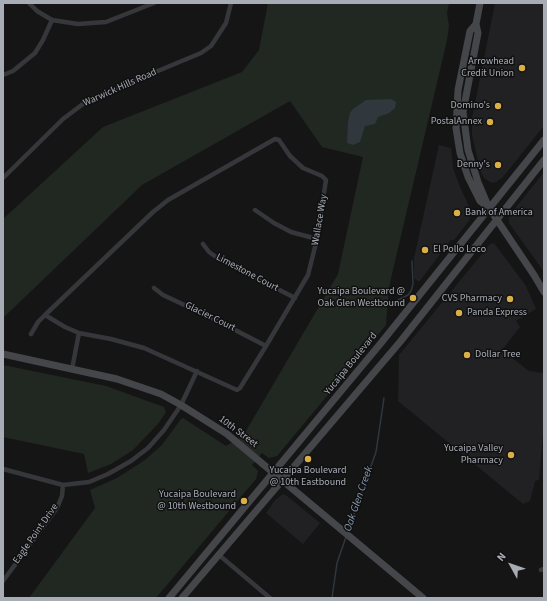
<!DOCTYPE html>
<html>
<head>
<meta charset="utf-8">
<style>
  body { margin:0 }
  #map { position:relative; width:547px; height:601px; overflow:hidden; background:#151516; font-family:"Source Sans 3",sans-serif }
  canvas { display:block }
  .frame { position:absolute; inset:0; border:4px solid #a8acb5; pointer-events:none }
  .north { position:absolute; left:491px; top:545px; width:40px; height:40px; -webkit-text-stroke:3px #101011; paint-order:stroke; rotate:310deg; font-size:11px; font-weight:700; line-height:16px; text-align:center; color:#a8acb5 }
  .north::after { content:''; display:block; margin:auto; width:14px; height:18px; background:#a8acb5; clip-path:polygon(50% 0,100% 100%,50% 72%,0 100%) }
</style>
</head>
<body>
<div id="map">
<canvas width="547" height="601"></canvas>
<div class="frame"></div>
<div class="north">N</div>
</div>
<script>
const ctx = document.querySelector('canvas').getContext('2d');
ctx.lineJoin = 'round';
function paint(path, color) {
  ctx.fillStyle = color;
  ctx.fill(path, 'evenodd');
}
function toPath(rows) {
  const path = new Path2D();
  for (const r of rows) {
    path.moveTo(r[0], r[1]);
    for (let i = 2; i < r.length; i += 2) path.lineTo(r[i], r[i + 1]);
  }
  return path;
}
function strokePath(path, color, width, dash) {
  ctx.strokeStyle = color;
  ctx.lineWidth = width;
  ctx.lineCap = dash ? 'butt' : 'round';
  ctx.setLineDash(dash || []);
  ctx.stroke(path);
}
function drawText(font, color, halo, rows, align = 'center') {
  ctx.font = font + ' "Source Sans 3",sans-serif';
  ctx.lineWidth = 3;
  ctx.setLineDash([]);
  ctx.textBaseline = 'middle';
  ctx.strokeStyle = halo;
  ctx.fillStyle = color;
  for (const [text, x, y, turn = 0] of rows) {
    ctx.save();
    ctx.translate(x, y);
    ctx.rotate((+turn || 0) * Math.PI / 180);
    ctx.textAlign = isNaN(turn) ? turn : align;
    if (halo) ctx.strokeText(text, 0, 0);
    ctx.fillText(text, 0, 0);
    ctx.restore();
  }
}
const built = toPath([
  [495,3,544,3,544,122,543,127,503,177,496,182,492,183,484,178,480,170,472,135,472,118],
  [439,145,451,148,453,168,458,182,471,211,469,221,454,240,451,240,419,282,414,278,414,258],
  [544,172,544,272,509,223,509,216],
  [494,243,526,286,536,309,516,321,520,327,502,350,529,371,544,373,543,431,539,480,535,481,530,501,523,504,398,401,399,355,490,244],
  [283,494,287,496,320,523,303,544,266,513,275,500]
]);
const green = toPath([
  [268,3,449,3,447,13,449,26,447,40,389,287,386,325,277,456,269,458,262,453,252,465,258,471,256,479,156,598,29,598,95,508,90,490,117,478,145,460,162,445,181,419,183,418,226,446,243,436,338,274,363,157,322,147,290,101,142,185,3,318,3,219,103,127,242,72,259,50],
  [3,365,106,386,164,407,166,412,158,424,133,450,111,464,88,473,84,454,3,437]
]);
const water = toPath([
  [391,99,396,102,395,108,389,113,378,117,375,124,365,126,360,142,353,145,347,143,348,122,350,113,353,109,366,100]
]);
const stream = toPath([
  [398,300,408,295,411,291,413,284,412,261],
  [348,531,376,452,384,398],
  [332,598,337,563,346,537]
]);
const street = toPath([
  [29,3,37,11,52,20,78,24,106,22,154,3],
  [3,75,13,71,35,53,43,40,52,20],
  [3,178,63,119,83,104,93,98,201,53,211,46,226,23,231,3],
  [255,210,274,223,291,232,317,239],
  [203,244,209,252,216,257,295,298],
  [154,288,163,295,210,317,266,346],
  [31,334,38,322,45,315,153,212,168,200,275,139,279,140,290,156,303,168,322,176,326,180,317,239,308,275,266,346,240,388,237,390,144,348,111,339,79,333,65,327,45,315],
  [72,369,79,333],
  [3,469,63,485,89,482,108,474,131,461,148,448,164,430,181,405,197,371],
  [219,555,270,598],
  [541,570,544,569],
  [3,581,57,508,62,496,63,485]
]);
const secondary = toPath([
  [480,3,476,24,470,31,458,90,456,128,460,153,468,177,480,201,489,208],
  [476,24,478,33,463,112,468,150,478,182,489,208,534,275,544,292],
  [3,354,117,379,161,394,181,405,227,434,423,598],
  [169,598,381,343,544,140],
  [182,598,400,342,544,160]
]);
const markers = [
  [522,68,4,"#daaf48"],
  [498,106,4,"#daaf48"],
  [490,122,4,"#daaf48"],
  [498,165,4,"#daaf48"],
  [457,213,4,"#daaf48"],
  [425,250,4,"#daaf48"],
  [413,298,4,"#daaf48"],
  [510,299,4,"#daaf48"],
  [459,313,4,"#daaf48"],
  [467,355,4,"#daaf48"],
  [511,455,4,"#daaf48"],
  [308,459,4,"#daaf48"],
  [244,501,4,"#daaf48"]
];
const poiNames = [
  ["Arrowhead",514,62],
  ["Credit Union",514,74],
  ["Domino's",490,106],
  ["PostalAnnex",482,122],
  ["Denny's",490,165],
  ["Bank of America",465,213,"left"],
  ["El Pollo Loco",433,250,"left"],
  ["Yucaipa Boulevard @",405,292],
  ["Oak Glen Westbound",405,304],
  ["CVS Pharmacy",502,299],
  ["Panda Express",467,313,"left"],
  ["Dollar Tree",475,355,"left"],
  ["Yucaipa Valley",503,449],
  ["Pharmacy",503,461],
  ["Yucaipa Boulevard",308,471,"center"],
  ["@ 10th Eastbound",308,483,"center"],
  ["Yucaipa Boulevard",236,495],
  ["@ 10th Westbound",236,507]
];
const streetNames = [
  ["Warwick Hills Road",120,88,-24],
  ["Wallace Way",320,220,-80],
  ["Limestone Court",247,273,28],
  ["Glacier Court",210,317,26],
  ["Yucaipa Boulevard",351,364,-51],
  ["10th Street",238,432,37],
  ["Eagle Point Drive",36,534,-55]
];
const waterNames = [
  ["Oak Glen Creek",359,499,-71]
];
paint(built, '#212123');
paint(green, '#212822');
paint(water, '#30373d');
strokePath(stream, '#30373d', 1.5);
strokePath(street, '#36373b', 4.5);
strokePath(secondary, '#44464a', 7);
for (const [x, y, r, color] of markers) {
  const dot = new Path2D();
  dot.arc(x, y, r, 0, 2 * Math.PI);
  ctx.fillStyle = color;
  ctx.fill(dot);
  strokePath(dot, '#101011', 1.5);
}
drawText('10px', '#a8acb5', '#101011', poiNames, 'right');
drawText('10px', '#a8acb5', '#101011', streetNames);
drawText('italic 11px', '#8397ab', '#101011', waterNames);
</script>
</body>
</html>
